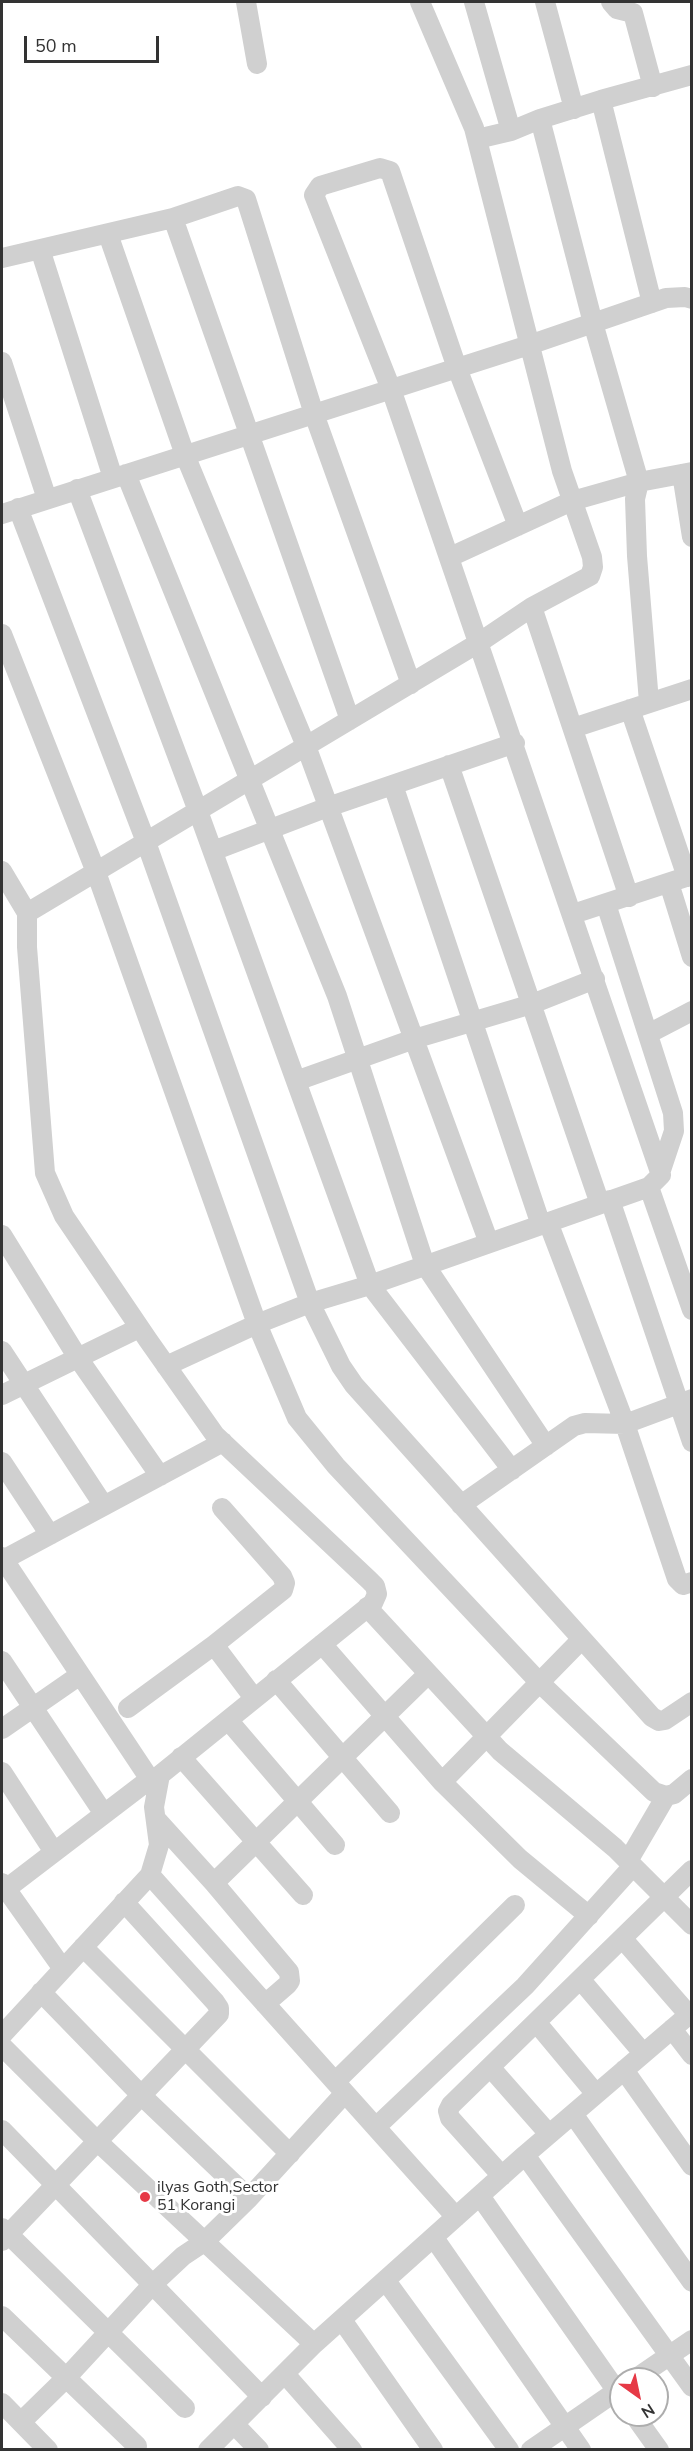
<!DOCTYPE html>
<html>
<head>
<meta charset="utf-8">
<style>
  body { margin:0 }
  #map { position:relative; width:693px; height:2451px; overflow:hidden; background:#fff; font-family:"Nunito Sans",sans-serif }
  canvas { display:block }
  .frame { position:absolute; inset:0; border:3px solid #333; pointer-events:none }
  .north { position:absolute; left:609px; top:2367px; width:60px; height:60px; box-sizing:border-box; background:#fff; border:2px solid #adadad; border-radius:50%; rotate:147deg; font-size:16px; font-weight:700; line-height:24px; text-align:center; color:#333 }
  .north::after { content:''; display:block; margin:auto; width:21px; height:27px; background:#e63946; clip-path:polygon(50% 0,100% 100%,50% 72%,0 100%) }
  .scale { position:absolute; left:24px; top:36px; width:135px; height:27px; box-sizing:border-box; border:3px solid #333; border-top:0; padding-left:8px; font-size:18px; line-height:21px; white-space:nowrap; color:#333; -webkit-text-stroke:4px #fff; paint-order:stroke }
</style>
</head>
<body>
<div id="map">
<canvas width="693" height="2451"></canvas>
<div class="frame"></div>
<div class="north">N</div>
<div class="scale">50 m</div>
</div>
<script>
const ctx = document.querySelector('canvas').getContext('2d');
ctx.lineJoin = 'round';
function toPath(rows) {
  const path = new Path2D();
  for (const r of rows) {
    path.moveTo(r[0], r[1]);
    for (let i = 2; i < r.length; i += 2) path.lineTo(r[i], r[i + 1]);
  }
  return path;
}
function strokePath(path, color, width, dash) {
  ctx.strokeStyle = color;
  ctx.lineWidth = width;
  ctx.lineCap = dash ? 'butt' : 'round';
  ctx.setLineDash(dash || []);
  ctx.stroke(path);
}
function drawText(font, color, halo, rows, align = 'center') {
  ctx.font = font + ' "Nunito Sans",sans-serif';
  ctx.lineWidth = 6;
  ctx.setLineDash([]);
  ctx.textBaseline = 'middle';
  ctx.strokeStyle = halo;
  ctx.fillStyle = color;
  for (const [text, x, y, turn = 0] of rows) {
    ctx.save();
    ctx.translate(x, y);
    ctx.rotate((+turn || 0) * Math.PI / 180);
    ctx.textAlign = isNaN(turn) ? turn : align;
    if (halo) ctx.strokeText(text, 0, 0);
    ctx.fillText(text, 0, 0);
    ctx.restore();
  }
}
const minor = toPath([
  [246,2,257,64],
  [474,2,511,131],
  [545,2,574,109],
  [611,2,617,9,633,13,653,87],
  [601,100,652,303],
  [540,119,593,323,639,482,635,499,637,556,649,702],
  [477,139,511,131,540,119,601,100,692,75],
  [173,218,350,720],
  [108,234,185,455,306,746,489,1243],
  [40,249,113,478],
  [2,258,173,218,238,196,246,199,314,414,411,684],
  [2,362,47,499],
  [126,474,337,996,425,1265,546,1446],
  [682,474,692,537],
  [77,489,198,811,370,1285,512,1470],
  [18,508,146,842,310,1303,341,1366,354,1385,652,1717,659,1721,665,1720,692,1702],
  [2,514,529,345,666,298,685,297,692,299],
  [450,557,572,501,639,482,692,472],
  [532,607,629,897],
  [2,634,96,872,257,1324,297,1418,336,1466,540,1683,654,1792,666,1796,674,1794,692,1779],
  [630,709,687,877],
  [573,728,692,689],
  [449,765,600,1204],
  [393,785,541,1225],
  [213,851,328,807,515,743],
  [2,871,27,913,27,947,45,1173,64,1216,148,1340,215,1435,369,1580,375,1586,377,1594,373,1603,160,1775,154,1807,159,1845,150,1875,2,2035],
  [669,883,692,957],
  [606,904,673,1113,674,1131,661,1170],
  [27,913,480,642,532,607,590,576,593,567,592,557,562,471,474,128,420,2],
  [573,914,692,875],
  [648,1034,692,1011],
  [296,1081,414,1039,532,1004,595,979],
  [649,1187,692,1310],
  [610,1200,692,1442],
  [548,1222,625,1424,677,1579,683,1585,692,1582],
  [2,1235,78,1358,160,1476],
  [2,1351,104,1506],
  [166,1366,257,1324,310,1303,370,1285,649,1187,661,1175,391,389,314,195,320,186,380,168,390,171,457,368,518,526],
  [2,1395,139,1328],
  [2,1462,50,1535],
  [461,1505,574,1426,585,1423,625,1424,692,1399],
  [222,1508,282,1576,285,1583,283,1590,214,1645,254,1698],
  [2,1557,157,1790],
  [3,1560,223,1442],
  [367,1607,500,1751,615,1848,692,1925],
  [322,1644,442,1782,520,1859,589,1916],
  [2,1661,104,1814],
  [276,1680,390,1813],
  [128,1708,214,1645],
  [228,1720,335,1845],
  [2,1729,80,1675],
  [181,1757,303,1895],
  [2,1772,54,1852],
  [442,1782,581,1640],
  [156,1819,214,1883,289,1972,290,1981,287,1985,265,2004],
  [628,1861,666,1796],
  [150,1875,456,2217],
  [2,1883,63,1969],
  [214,1883,428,1674],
  [2,1892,150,1779],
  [622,1938,688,2014],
  [83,1947,290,2154],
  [580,1979,643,2053],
  [41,1992,141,2095,249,2198],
  [536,2022,596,2094],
  [672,2029,692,2055],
  [2,2046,97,2141,314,2344],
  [490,2067,549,2134],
  [624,2070,692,2166],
  [335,2082,515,1905],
  [573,2114,692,2282],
  [376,2127,525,1986,633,1866],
  [2,2130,262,2397],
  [525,2155,692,2387],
  [502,2176,450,2118,448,2111,451,2105,692,1870],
  [480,2196,621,2397],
  [2,2228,185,2408],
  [434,2238,581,2450],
  [2,2241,219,2014,219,2008,215,2002,124,1902],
  [386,2281,509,2450],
  [2,2316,137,2446],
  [342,2320,433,2450],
  [285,2374,352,2450],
  [635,2379,692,2340],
  [2,2403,48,2450],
  [634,2415,659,2450],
  [21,2422,66,2378,152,2285,183,2256,204,2242,249,2198,345,2093],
  [234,2424,259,2450],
  [208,2450,314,2344,525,2155,692,2012],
  [531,2450,621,2388]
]);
const markers = [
  [145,2197,6,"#e63946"]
];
const poiNames = [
  ["ilyas Goth,Sector",157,2188],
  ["51 Korangi",157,2206]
];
strokePath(minor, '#d0d0d0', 20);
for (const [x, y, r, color] of markers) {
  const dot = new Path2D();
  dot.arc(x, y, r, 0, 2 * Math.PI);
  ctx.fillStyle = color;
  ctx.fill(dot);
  strokePath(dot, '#fff', 2);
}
drawText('16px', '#333', '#fff', poiNames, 'left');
</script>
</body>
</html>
